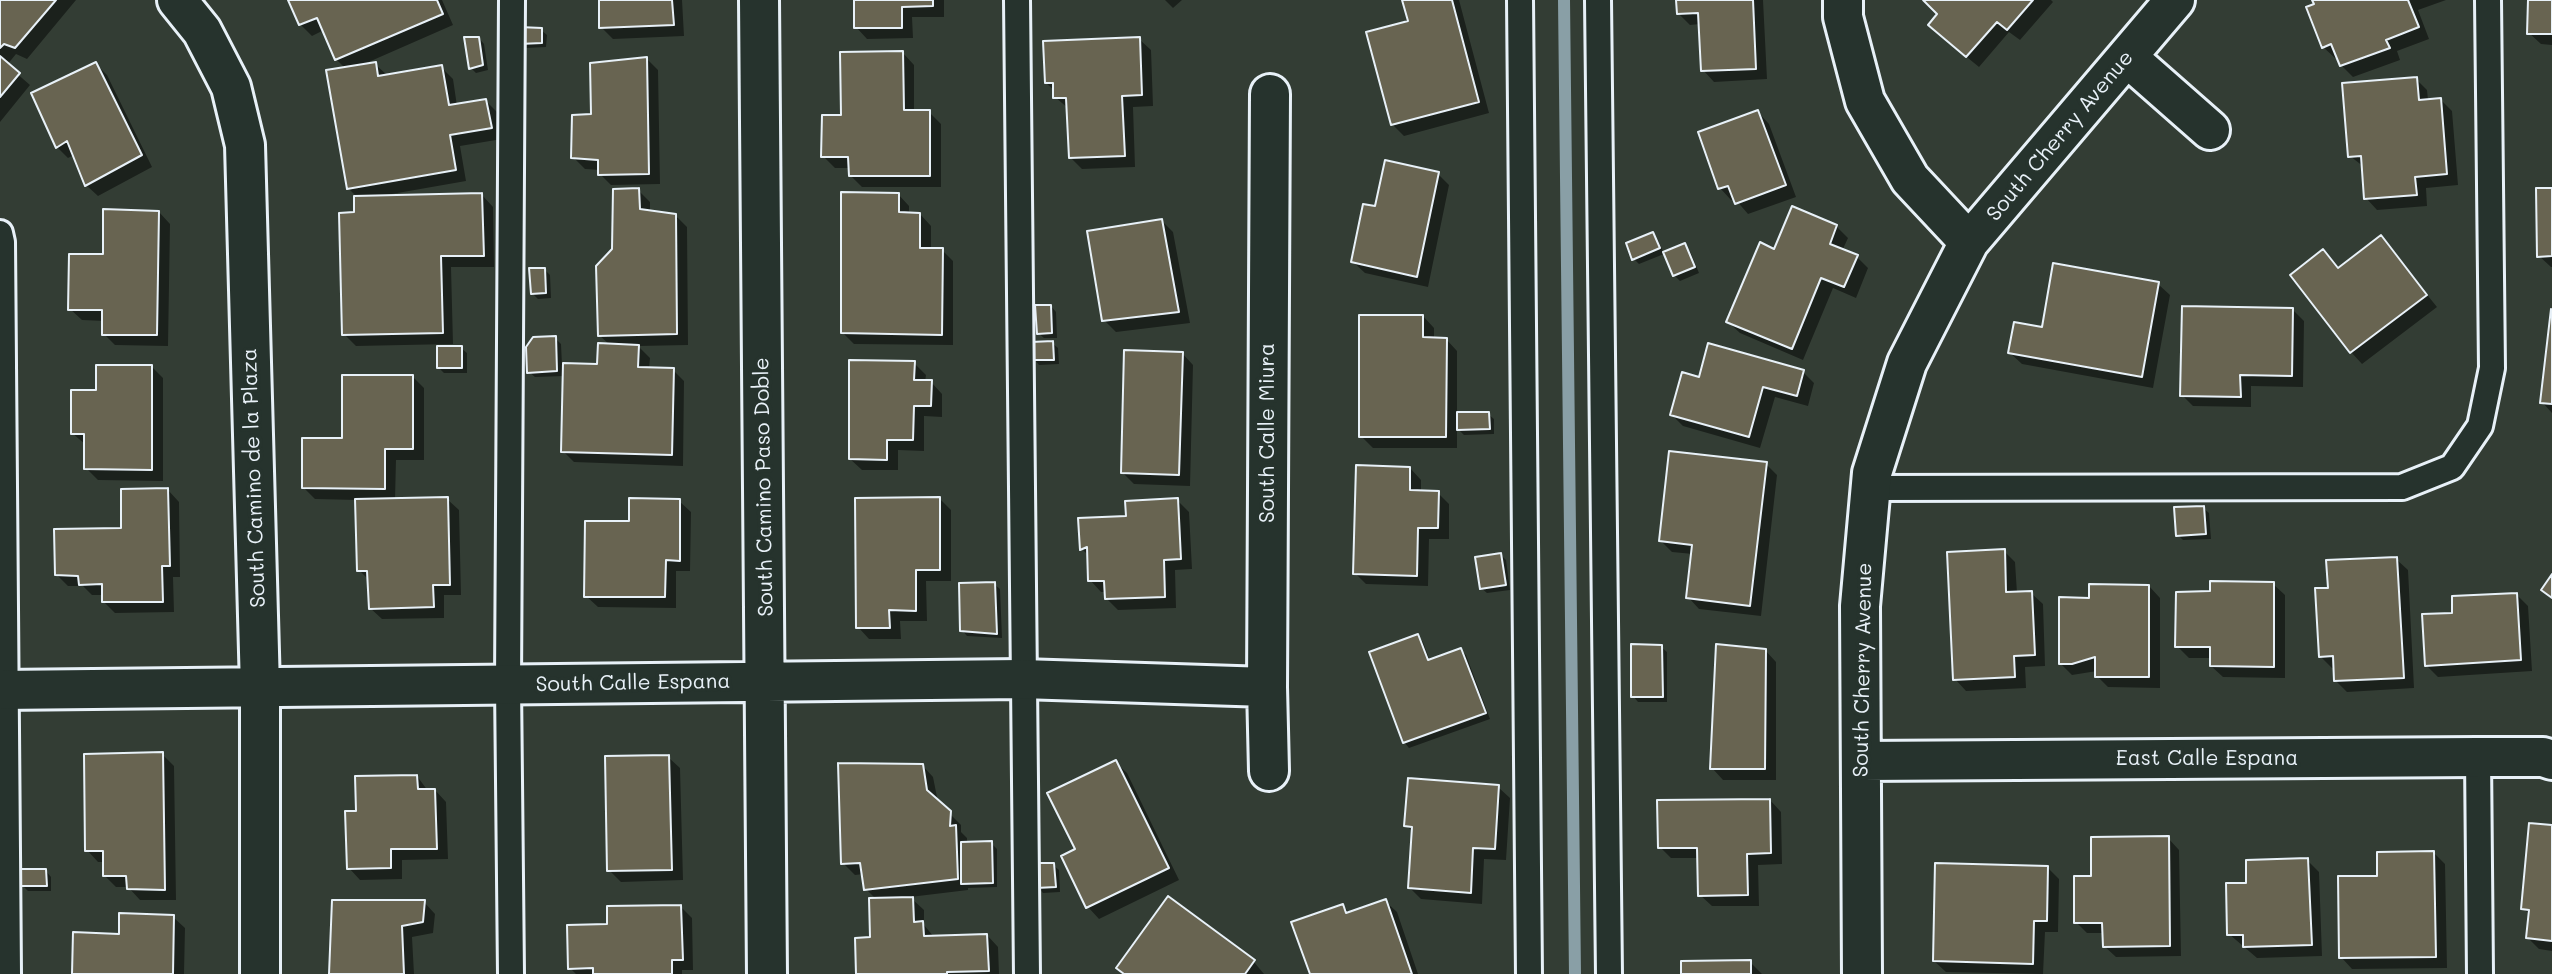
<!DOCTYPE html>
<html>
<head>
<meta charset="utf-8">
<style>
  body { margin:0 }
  canvas { display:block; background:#333d34 }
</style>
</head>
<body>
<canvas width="2552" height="974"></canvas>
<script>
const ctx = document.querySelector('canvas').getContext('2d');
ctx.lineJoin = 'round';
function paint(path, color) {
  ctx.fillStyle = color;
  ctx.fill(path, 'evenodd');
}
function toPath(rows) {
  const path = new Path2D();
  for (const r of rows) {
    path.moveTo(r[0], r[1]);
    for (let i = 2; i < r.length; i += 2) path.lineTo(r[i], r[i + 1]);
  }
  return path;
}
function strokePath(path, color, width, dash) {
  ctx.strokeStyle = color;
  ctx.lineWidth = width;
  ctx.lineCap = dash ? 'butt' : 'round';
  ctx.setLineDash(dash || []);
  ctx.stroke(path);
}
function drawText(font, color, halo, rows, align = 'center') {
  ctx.font = font + ' Mali,sans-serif';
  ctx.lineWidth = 7;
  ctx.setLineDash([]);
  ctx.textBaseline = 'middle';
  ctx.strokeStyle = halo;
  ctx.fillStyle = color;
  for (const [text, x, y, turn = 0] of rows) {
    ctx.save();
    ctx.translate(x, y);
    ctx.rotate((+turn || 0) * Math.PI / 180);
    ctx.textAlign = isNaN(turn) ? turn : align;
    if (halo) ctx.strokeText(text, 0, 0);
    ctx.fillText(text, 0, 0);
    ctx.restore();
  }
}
const shadow = toPath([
  [0,0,76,0,27,59,16,54,7,65,30,85,0,122],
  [290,0,442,0,453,25,364,64,375,64,387,75,441,67,453,79,457,106,486,101,497,112,502,139,460,146,466,181,386,195,387,197,482,195,493,207,494,267,451,267,453,344,356,346,344,334,356,214,356,196,348,188,346,69,337,60,324,30,312,36,300,24],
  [601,0,682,0,684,36,613,39,601,27],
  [855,0,944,0,944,17,912,17,913,38,867,39,856,27],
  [1165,0,1182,0,1173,8],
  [1404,0,1459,0,1489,113,1404,136,1392,124,1410,22],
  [1678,0,1763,0,1767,79,1714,82,1703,70,1700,24,1690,25,1678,13],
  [1925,0,2051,0,2053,2,2020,40,2009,32,1979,67,1941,36,1938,15],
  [2314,0,2446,0,2418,10,2429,39,2397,51,2400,60,2353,77,2341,65,2338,57,2335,58,2323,47],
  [2530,0,2552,0,2552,45,2541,44,2529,33],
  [541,30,547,35,546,47,526,48,521,43],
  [479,38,484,44,488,70,476,73,471,68],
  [1139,39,1151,50,1153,106,1133,107,1135,167,1082,169,1071,158,1069,109,1055,97,1055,91,1046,83],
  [903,53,914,65,914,112,929,112,941,124,941,187,862,187,850,175,850,168,835,168,823,156,842,116],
  [647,59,658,70,660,184,611,185,600,174,600,170,585,169,573,157,593,116],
  [96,64,107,75,152,167,98,196,86,185,74,155,68,158,57,147],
  [2416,79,2427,90,2428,100,2440,99,2452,111,2458,185,2426,188,2427,206,2377,210,2366,198,2364,167,2350,156],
  [1758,112,1769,124,1796,197,1748,214,1735,199,1731,200,1720,188],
  [1438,174,1449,185,1428,287,1365,273,1353,262,1376,208],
  [638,190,650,202,650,212,675,215,687,227,688,345,638,346,650,358,649,369,673,370,684,381,683,466,574,462,563,451,565,376,535,377,529,372,555,338,561,344,562,365,599,366,610,345,599,335],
  [2552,190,2552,267,2551,267,2539,256],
  [898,194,909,206,909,214,920,214,931,226,931,250,942,250,953,261,953,345,854,344,842,332],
  [1793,208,1836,226,1848,238,1842,251,1857,257,1868,268,1856,298,1833,288,1803,360,1740,333,1728,322,1775,251],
  [159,212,170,224,168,346,115,345,104,334,104,321,82,320,70,309,104,256],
  [1161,220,1173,232,1190,323,1116,332,1104,320],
  [1652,234,1658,240,1664,254,1639,264,1634,259],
  [2381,238,2437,307,2362,364,2351,352,2292,275,2323,252,2339,269],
  [1685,245,1690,251,1699,273,1680,281,1674,275],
  [544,269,550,275,551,298,538,299,532,293],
  [2158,284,2170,295,2153,388,2022,364,2010,353,2043,329],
  [1051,306,1056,312,1057,338,1044,338,1038,333],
  [2293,310,2304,321,2303,387,2251,386,2251,407,2193,406,2182,395],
  [2552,314,2552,413,2542,402],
  [1423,316,1434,328,1434,339,1446,339,1457,351,1457,414,1488,414,1494,419,1494,434,1464,435,1457,428,1457,448,1373,448,1361,436],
  [1052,343,1058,348,1059,364,1039,365,1034,359],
  [461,348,467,353,467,373,444,373,439,368],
  [1182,353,1193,365,1190,486,1134,484,1123,473],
  [914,363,926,375,925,382,931,382,942,394,942,417,924,416,924,451,898,450,898,470,862,470,850,459],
  [151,366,163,378,163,481,98,480,86,468,86,445,72,433,97,392],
  [1803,372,1814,383,1808,406,1775,397,1760,448,1683,426,1672,415,1700,379],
  [413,377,424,388,424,460,396,460,395,500,447,499,459,510,461,595,444,595,444,618,382,619,370,608,370,581,359,570,357,500,315,499,304,488,344,439],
  [1766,464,1777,475,1761,616,1699,609,1688,597,1693,554,1672,552,1661,541],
  [1410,468,1421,480,1421,492,1438,493,1449,504,1449,539,1429,539,1428,586,1366,584,1355,573],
  [168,490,179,502,180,577,173,577,174,612,115,613,104,602,104,595,92,595,83,586,68,586,57,575,123,529],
  [940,499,951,510,951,581,926,581,927,621,900,621,901,639,869,639,858,627],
  [1177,500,1189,512,1192,569,1175,570,1176,608,1118,610,1107,599,1107,592,1101,592,1090,580,1089,556,1082,549,1080,519,1128,517],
  [679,501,691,512,690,571,676,571,676,608,598,607,586,596],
  [2203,508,2209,513,2211,539,2183,540,2178,535],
  [2004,551,2015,562,2017,593,2031,593,2043,604,2045,666,2025,667,2026,688,1966,691,1955,679],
  [1501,555,1506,560,1510,590,1487,593,1481,588],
  [2396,559,2408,570,2414,688,2347,692,2336,681,2335,668,2332,668,2320,656,2330,589],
  [994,584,1000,589,1002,638,967,636,962,630],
  [2273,584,2285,595,2285,678,2223,677,2211,666,2211,658,2189,658,2177,646,2212,593],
  [2149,586,2160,598,2160,688,2108,687,2097,676,2097,671,2072,675,2060,663,2090,600],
  [2516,594,2528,606,2532,671,2438,677,2426,665,2454,615],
  [1418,636,1423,642,1430,661,1461,650,1466,655,1490,719,1409,748,1404,742],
  [1661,647,1667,652,1667,702,1638,702,1633,696],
  [1765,650,1776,662,1776,780,1723,780,1712,768],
  [162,754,174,766,176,900,140,900,128,887,116,887,105,876,105,862,98,862,87,850],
  [668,757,680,768,683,880,621,882,609,870],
  [1115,762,1127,773,1179,880,1099,919,1088,907,1063,857,1077,849],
  [922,765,933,777,938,802,961,825,961,832,967,838,967,844,991,843,997,849,997,887,968,888,968,890,910,897,924,910,924,925,934,937,987,935,998,947,999,974,858,974,872,939,877,900,866,889,864,874,855,875,843,863],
  [417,776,428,791,435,790,446,802,448,859,402,860,402,879,360,880,349,868,358,813],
  [1498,787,1510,798,1506,860,1484,859,1482,904,1421,899,1409,887,1413,832,1406,825],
  [1770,800,1781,812,1782,864,1758,865,1759,906,1712,906,1700,895,1699,858,1671,858,1660,847],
  [2552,827,2552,951,2539,949,2528,938,2530,915,2523,908],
  [2168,838,2179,850,2181,956,2116,957,2104,946,2104,933,2087,933,2076,922,2093,878],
  [2434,853,2445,864,2447,968,2352,969,2341,957,2379,878],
  [2307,860,2319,872,2322,956,2257,958,2229,934,2248,884],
  [1053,865,1059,870,1060,892,1043,893,1038,887],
  [2048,868,2059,879,2058,932,2045,932,2043,974,1946,972,1934,961],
  [46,871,51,877,51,891,28,891,22,885],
  [1385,901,1397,912,1418,974,1311,974,1343,906,1350,913],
  [424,902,435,914,433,933,412,937,414,974,331,974],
  [681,907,692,918,693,970,682,970,682,974,576,974,570,968,609,926],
  [173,917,185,928,184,974,74,974,121,936],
  [1254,962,1264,974,1124,974],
  [1750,962,1762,974,1683,974]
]);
const stream = toPath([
  [1564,0,1575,974]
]);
const building = toPath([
  [0,0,56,0,15,48,4,44,0,48,0,0],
  [288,0,437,0,443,14,335,60,317,18,299,25,288,0],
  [599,0,672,0,674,25,599,28,599,0],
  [854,0,933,0,933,6,902,7,902,28,854,28,854,0],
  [1402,0,1452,0,1479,102,1391,125,1366,32,1408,21,1402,0],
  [1676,0,1753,0,1756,69,1701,71,1698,13,1677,14,1676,0],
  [1923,0,2033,0,2007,30,1997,22,1966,57,1928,25,1937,14,1923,0],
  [2312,0,2408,0,2419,27,2386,40,2390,48,2340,66,2331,44,2322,48,2306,7,2314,4,2312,0],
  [2528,0,2552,0,2552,34,2527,34,2528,0],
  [519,27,542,28,542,43,519,44,519,27],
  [464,37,479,37,483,65,469,69,464,37],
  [1140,37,1142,95,1122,96,1125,156,1069,158,1066,98,1053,98,1053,83,1045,83,1043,41,1140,37],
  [903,51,904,110,930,110,930,176,849,176,848,157,821,157,822,115,841,115,840,52,903,51],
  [0,56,20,73,0,97,0,56],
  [647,57,649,174,598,175,598,160,571,158,572,115,591,114,590,63,647,57],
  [96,62,142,155,85,186,67,141,56,148,31,93,96,62],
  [376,62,378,76,442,65,449,105,486,99,492,128,450,135,456,170,347,189,326,70,376,62],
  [2417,77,2419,100,2441,98,2447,174,2415,177,2417,195,2364,199,2361,156,2348,157,2342,83,2417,77],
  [1758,110,1786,185,1735,204,1728,186,1718,189,1698,132,1758,110],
  [1385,160,1439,172,1417,277,1351,262,1363,204,1375,206,1385,160],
  [639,188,640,209,676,214,677,334,598,336,596,266,612,249,613,189,639,188],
  [2536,188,2552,188,2552,256,2537,257,2536,188],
  [841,192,899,193,899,212,920,213,920,248,943,248,942,335,841,333,841,192],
  [482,193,484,256,441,256,443,333,342,335,339,213,354,212,354,196,482,193],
  [1792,206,1837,225,1830,244,1858,255,1844,287,1821,278,1792,349,1726,322,1760,242,1774,249,1792,206],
  [103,209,159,211,157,335,102,335,102,310,68,310,69,254,103,254,103,209],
  [1162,219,1179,312,1102,321,1087,231,1162,219],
  [1653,232,1660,248,1632,260,1626,243,1653,232],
  [2381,235,2427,295,2350,353,2290,275,2323,249,2338,268,2381,235],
  [1685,243,1695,267,1673,276,1663,252,1685,243],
  [2053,263,2159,282,2142,377,2008,353,2014,322,2042,327,2053,263],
  [529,268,545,268,546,293,531,294,529,268],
  [1035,305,1051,305,1052,333,1037,334,1035,305],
  [2182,306,2293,308,2292,376,2240,375,2241,397,2180,396,2182,306],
  [2551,309,2552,310,2552,404,2540,403,2551,309],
  [1359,315,1423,315,1423,337,1447,338,1446,437,1359,437,1359,315],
  [556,336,557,371,527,373,526,347,533,337,556,336],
  [1053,341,1054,360,1032,360,1031,342,1053,341],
  [598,343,639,345,638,367,674,368,672,455,561,452,563,363,597,364,598,343],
  [1708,343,1804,370,1797,396,1763,387,1749,437,1670,415,1682,372,1699,377,1708,343],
  [437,346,462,346,462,368,437,368,437,346],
  [1124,350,1183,352,1179,475,1121,473,1124,350],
  [849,360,915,361,914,380,932,380,931,406,914,406,913,440,887,440,887,460,849,459,849,360],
  [96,365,152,365,152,470,84,469,84,434,71,434,71,390,96,390,96,365],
  [342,375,413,375,413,449,385,449,385,489,302,488,302,438,342,438,342,375],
  [1457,412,1489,412,1490,429,1457,430,1457,412],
  [1669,451,1767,462,1750,606,1686,598,1692,545,1659,541,1669,451],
  [1356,465,1410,467,1410,490,1439,491,1438,528,1418,528,1417,576,1353,574,1356,465],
  [168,488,170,566,162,566,163,602,102,602,102,584,79,585,78,576,55,575,54,529,121,528,121,489,168,488],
  [448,497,450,585,433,585,434,607,369,609,367,571,357,571,355,499,448,497],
  [940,497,940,570,916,570,916,611,889,610,890,628,856,628,855,498,940,497],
  [629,498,680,499,680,561,666,560,665,597,584,597,585,521,629,521,629,498],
  [1178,498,1181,559,1164,560,1165,597,1105,599,1104,581,1088,581,1087,547,1080,550,1078,518,1126,516,1125,501,1178,498],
  [2204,506,2206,534,2176,536,2174,507,2204,506],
  [2005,549,2006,592,2032,591,2035,655,2014,656,2015,677,1953,680,1947,552,2005,549],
  [1501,553,1506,585,1480,589,1475,557,1501,553],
  [2397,557,2404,678,2334,681,2333,656,2319,657,2315,588,2328,588,2326,560,2397,557],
  [2552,574,2552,598,2541,590,2552,574],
  [2210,581,2274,582,2274,667,2210,666,2210,647,2175,647,2176,592,2210,591,2210,581],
  [995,582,997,634,960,631,959,583,995,582],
  [2089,584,2149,585,2149,677,2095,677,2095,657,2072,664,2059,664,2059,597,2089,598,2089,584],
  [2517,593,2521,660,2425,666,2422,614,2452,613,2452,596,2517,593],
  [1418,634,1428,660,1461,648,1486,713,1403,743,1369,652,1418,634],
  [1631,644,1662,645,1663,697,1631,697,1631,644],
  [1716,644,1766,649,1765,769,1710,769,1716,644],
  [163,752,165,890,127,889,126,876,103,876,103,851,85,851,84,754,163,752],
  [669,755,672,870,607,871,605,756,669,755],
  [1116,760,1169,868,1086,908,1061,856,1075,849,1047,793,1116,760],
  [838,763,923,764,927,790,951,811,950,826,956,825,958,879,864,890,860,863,841,864,838,763],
  [417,775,418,789,435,789,437,849,391,849,391,868,347,869,345,811,356,811,355,776,417,775],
  [1408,778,1499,785,1495,849,1473,848,1471,893,1408,888,1412,827,1404,826,1408,778],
  [1770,799,1771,853,1747,854,1748,895,1698,896,1697,848,1658,848,1657,800,1770,799],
  [2529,823,2552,825,2552,941,2526,938,2529,910,2521,909,2529,823],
  [2169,836,2170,946,2103,947,2102,923,2074,923,2074,876,2091,876,2091,837,2169,836],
  [992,841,993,883,961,884,961,842,992,841],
  [2434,851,2436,957,2339,958,2338,876,2377,876,2377,852,2434,851],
  [2308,858,2312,945,2243,947,2243,935,2227,935,2226,883,2246,883,2246,860,2308,858],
  [1037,863,1054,863,1056,887,1036,888,1037,863],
  [1935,863,2048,866,2047,921,2034,921,2033,964,1933,961,1935,863],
  [20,869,46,869,47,886,20,886,20,869],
  [1168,896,1255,960,1245,974,1124,974,1116,968,1168,896],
  [913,897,914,922,923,921,924,936,987,934,989,971,947,972,947,974,856,974,855,938,870,937,869,898,913,897],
  [1386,899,1412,974,1310,974,1291,922,1343,904,1346,913,1386,899],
  [332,900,425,900,423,922,402,926,404,974,329,974,332,900],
  [681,905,683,960,672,960,672,974,593,974,593,968,568,969,567,925,607,924,607,906,681,905],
  [119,913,174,915,173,974,72,974,73,932,119,934,119,913],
  [1751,960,1751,974,1681,974,1681,961,1751,960]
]);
const service = toPath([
  [1017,0,1027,974],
  [1520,0,1529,974],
  [1598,0,1609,974],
  [0,233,2,242,8,974],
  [1871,488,2402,487,2452,467,2480,426,2492,368,2488,0],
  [2478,757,2480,974],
  [511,974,508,684,512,0]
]);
const minor = toPath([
  [177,0,202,31,231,87,245,145,260,688,260,974],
  [759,0,767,974],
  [1843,0,1843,17,1865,101,1910,179,1969,242],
  [2127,57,2210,130],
  [0,690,1022,679,1267,687],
  [1862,761,2478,757,2543,757,2552,760],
  [1269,771,1267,687,1270,94],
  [1862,974,1860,606,1872,473,1907,363,1969,242,2175,0]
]);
const streetNames = [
  ["South Cherry Avenue",2060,136,-50],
  ["South Calle Miura",1268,433,-90],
  ["South Camino de la Plaza",254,478,-92],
  ["South Camino Paso Doble",764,487,-91],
  ["South Cherry Avenue",1863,670,-89],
  ["South Calle Espana",633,683,-1],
  ["East Calle Espana",2207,759]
];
paint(shadow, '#0007');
strokePath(stream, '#899fa6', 12);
paint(building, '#686451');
strokePath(building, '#e8f1f8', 2);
strokePath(service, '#e8f1f8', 30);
strokePath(minor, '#e8f1f8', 44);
strokePath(service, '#26332d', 24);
strokePath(minor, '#26332d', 38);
drawText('21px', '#e8f1f8', '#26332d', streetNames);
</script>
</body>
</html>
